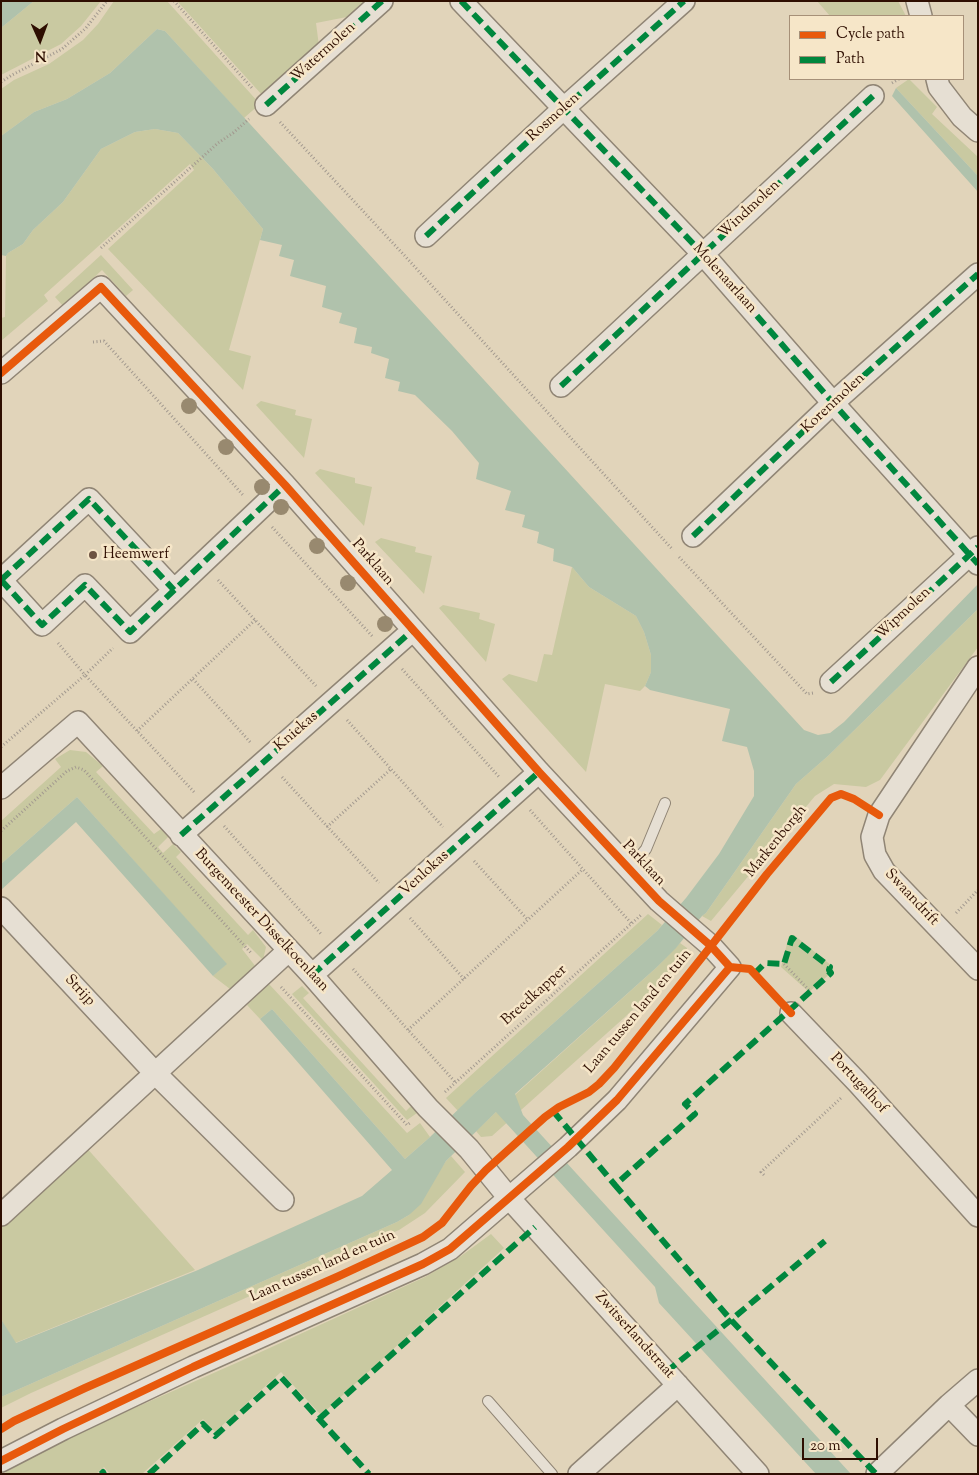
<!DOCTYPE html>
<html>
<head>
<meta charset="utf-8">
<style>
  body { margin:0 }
  #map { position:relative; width:979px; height:1475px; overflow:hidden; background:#e1d4ba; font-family:"Sorts Mill Goudy",serif }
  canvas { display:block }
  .frame { position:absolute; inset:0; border:2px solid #2e0e01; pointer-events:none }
  .legend { position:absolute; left:789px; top:15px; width:175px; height:65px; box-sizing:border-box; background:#f6e6c8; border:1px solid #a69078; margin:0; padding:6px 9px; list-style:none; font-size:15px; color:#2e0e01 }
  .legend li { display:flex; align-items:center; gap:10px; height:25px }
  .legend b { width:25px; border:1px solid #a69078 }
  .north { position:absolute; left:15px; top:15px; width:50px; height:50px; -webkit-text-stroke:4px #f6e6c8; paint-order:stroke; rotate:178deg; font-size:14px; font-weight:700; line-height:20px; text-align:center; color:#2e0e01 }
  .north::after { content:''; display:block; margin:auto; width:18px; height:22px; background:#2e0e01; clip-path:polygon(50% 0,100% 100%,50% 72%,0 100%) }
  .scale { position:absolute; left:802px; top:1438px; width:76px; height:22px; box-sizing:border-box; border:2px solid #2e0e01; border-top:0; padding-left:6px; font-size:15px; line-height:18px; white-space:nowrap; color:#2e0e01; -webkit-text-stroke:4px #f6e6c8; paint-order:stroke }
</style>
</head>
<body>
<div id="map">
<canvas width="979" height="1475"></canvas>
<div class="frame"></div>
<ul class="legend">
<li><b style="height:6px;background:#e8590c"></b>Cycle path</li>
<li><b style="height:6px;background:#00873e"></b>Path</li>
</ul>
<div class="north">N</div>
<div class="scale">20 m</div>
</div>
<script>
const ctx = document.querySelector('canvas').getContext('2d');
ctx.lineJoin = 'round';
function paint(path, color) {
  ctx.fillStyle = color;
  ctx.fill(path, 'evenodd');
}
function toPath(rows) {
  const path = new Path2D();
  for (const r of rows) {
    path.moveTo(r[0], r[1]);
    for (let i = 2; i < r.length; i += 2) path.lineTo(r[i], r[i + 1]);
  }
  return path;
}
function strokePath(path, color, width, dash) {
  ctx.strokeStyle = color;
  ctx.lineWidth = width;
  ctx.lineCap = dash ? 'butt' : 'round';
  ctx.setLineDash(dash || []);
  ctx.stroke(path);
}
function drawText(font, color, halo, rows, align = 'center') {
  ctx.font = font + ' "Sorts Mill Goudy",serif';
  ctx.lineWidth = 5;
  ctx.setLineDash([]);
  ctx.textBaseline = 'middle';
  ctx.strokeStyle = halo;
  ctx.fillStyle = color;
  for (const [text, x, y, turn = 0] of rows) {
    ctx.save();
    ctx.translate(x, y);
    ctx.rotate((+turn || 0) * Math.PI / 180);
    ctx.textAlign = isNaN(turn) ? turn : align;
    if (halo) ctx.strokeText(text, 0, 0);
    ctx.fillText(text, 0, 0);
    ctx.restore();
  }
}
const green = toPath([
  [34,1,101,1,81,26,61,44,1,75,1,28],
  [114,1,167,1,260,104,244,118,165,31,157,29,110,73,67,99,34,112,1,136,1,89,14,80,49,64,83,40,98,24],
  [177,1,368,1,352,16,316,23,319,46,263,96],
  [817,1,898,1,906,16,830,16],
  [909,79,937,107,932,114,978,157,978,176,896,88],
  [155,129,178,133,213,169,263,229,229,350,251,356,243,390,108,249,194,170,190,164,44,295,48,301,1,341,1,318,5,317,6,256,8,253,23,244,33,230,63,202,101,149,135,132],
  [101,255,133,290,126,296,102,270,63,306,55,297],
  [261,401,296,410,295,415,312,419,304,458,256,405],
  [320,469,355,478,355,483,372,487,364,526,315,473],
  [381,538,416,547,415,552,432,556,424,594,375,542],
  [572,567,589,587,636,616,644,632,651,655,651,672,645,686,640,691,605,684,586,772,502,679,509,674,537,682,544,654,552,655],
  [443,605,480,613,479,619,495,624,486,662,439,608],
  [978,609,978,647,880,780,866,787,834,784,815,796,711,921,702,916,706,913,796,784,828,756],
  [70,750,86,752,103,766,96,772,154,834,161,829,168,837,158,847,163,853,173,844,181,852,176,857,248,935,253,930,266,947,263,960,247,944,242,949,256,967,230,989,213,976,226,964,77,797,1,864,1,821,61,767,55,759],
  [648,914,662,925,657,931,476,1092,458,1111,446,1098],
  [794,935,832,966,830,970,831,973,809,992,781,967,789,936],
  [680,943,687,948,687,957,625,1017,492,1136,481,1137,476,1131,496,1112,656,968],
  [269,984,407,1133,420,1123,430,1137,405,1159,272,1009,260,1019,247,1005],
  [302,986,309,993,303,998,406,1111,411,1106,417,1113,407,1120,292,994],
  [85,1146,195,1270,15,1343,1,1319,1,1223],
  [451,1156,465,1172,425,1213,399,1230,31,1393,1,1408,1,1397,397,1222,409,1215,446,1161],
  [491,1234,504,1248,321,1415,281,1372,215,1432,203,1419,142,1474,110,1474,104,1467,96,1474,3,1474,41,1451,103,1422,252,1356,425,1277,461,1256]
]);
const water = toPath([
  [1,1,34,1,1,28],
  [157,29,165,31,804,730,818,735,830,733,844,722,978,584,978,609,828,756,796,784,706,913,702,916,676,948,656,968,515,1094,523,1115,851,1474,816,1474,659,1303,655,1287,496,1112,446,1161,421,1204,409,1215,397,1222,1,1397,1,1319,16,1343,198,1270,362,1196,392,1170,260,1019,272,1009,405,1159,430,1137,476,1092,657,931,686,898,719,854,754,796,754,771,747,747,722,741,730,709,650,690,645,686,651,672,651,655,644,632,636,616,589,587,572,567,553,561,554,549,537,543,539,532,522,527,525,515,505,510,511,491,476,479,479,463,452,431,415,395,398,391,400,382,385,378,389,359,371,353,372,347,354,343,357,328,339,323,342,313,322,307,326,286,290,276,294,260,279,256,282,245,260,240,263,229,213,169,178,133,155,129,135,132,101,149,63,202,33,230,23,244,8,253,6,256,1,255,1,136,34,112,67,99,110,73],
  [896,88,978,176,978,192,892,96],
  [77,797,227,964,213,976,76,822,1,890,1,864]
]);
const path = toPath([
  [174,1,252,88],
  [1,82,12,75,62,49,86,28,107,1],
  [892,83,899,79],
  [280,122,404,255,673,550],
  [101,248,218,143,233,133,249,119],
  [93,342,104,341,243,495],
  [272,527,373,637],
  [679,557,807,694,813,693],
  [218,580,316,686],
  [58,643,85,675,113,648],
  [402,669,500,778],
  [193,679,251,743],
  [347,720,443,827],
  [137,731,255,620],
  [1,747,85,675,195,793],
  [282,777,379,883],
  [530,810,631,923],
  [224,826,322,935],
  [327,827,391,769],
  [1,831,67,771,76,767,84,770,252,954],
  [474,861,528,920],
  [956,913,978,890],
  [410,918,464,979],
  [784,964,810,991],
  [353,969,456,1083],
  [281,987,407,1125,410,1123],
  [408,1030,583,869],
  [445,1092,641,915],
  [764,1175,761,1172,841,1098]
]);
const service = toPath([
  [629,869,646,849,665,803],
  [488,1401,552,1474]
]);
const minor = toPath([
  [461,1,703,254,833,403,978,564],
  [917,1,921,16],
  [937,79,939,87,962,117,978,131],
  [266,105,382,1],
  [426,236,563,109,684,1],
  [1,373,101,287,285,485,539,772,659,901,711,946,730,967,617,1100,568,1147,450,1249,423,1264,193,1367,63,1429,1,1461],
  [561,386,873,96],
  [693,536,833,403,978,274],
  [1,580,42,625,85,585,130,632,285,485],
  [1,580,89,499,174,590],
  [978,667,879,815,872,837,875,855,884,871,978,969],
  [831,682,978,547],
  [1,788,78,722,312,975,428,1108,469,1149,509,1198,758,1474],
  [181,835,413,630],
  [1,908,156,1074,283,1200],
  [312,975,539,772],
  [791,1013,858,1083,978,1216],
  [1,1215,288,951],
  [949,1405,978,1435],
  [579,1474,678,1385],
  [877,1474,949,1405,978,1380]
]);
const quiet = toPath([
  [461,1,703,254,833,403,978,564],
  [266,105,382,1],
  [426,236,563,109,684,1],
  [561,386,873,96],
  [693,536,833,403,978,274],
  [1,580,42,625,85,585,130,632,285,485],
  [1,580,89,499,174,590],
  [831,682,978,547],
  [181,835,413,630],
  [754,974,765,963,784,964,792,938,830,967,829,970,831,973,685,1104,695,1114,615,1185,731,1320,876,1474],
  [312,975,539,772],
  [553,1111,615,1185],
  [666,1372,731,1320,825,1241],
  [319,1419,535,1227],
  [101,1474,103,1472,104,1474],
  [149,1474,203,1424,215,1436,281,1377,369,1474]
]);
const cycleway = toPath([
  [1,373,101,287,285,485,539,772,659,901,711,946,730,967],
  [730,967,750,969,791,1013],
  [1,1429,14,1421,85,1388,339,1276,423,1237,442,1223,471,1186,486,1170,545,1117,559,1107,589,1092,599,1084,614,1068,711,946,767,874,831,798,841,794,854,799,879,815],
  [1,1461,63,1429,193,1367,423,1264,450,1249,568,1147,617,1100,730,967]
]);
const trees = [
  [189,406],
  [226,447],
  [262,487],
  [281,507],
  [317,546],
  [348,583],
  [385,624]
];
const markers = [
  [93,555,5,"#6d5342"]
];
const streetNames = [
  ["Watermolen",324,53,-42],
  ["Rosmolen",554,118,-42],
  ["Windmolen",750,210,-43],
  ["Molenaarlaan",724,279,48],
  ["Korenmolen",834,404,-43],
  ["Parklaan",372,563,49],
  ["Wipmolen",904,614,-43],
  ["Kniekas",297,732,-41],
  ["Markenborgh",777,842,-51],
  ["Parklaan",643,864,47],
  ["Venlokas",425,874,-42],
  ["Swaandrift",911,898,47],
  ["Burgemeester Disselkoenlaan",261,921,47],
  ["Strijp",79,991,47],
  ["Breedkapper",535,996,-42],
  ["Laan tussen land en tuin",639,1012,-50],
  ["Portugalhof",858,1084,47],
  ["Laan tussen land en tuin",323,1267,-24],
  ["Zwitserlandstraat",634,1336,48]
];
const poiNames = [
  ["Heemwerf",103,555]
];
paint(green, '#c9c9a1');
paint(water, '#b0c2ac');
strokePath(service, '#908575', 12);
strokePath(minor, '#908575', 24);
strokePath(path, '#a2998f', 3, [1, 2.5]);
strokePath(service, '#e6dfd3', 10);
strokePath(minor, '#e6dfd3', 21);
strokePath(quiet, '#00873e', 6, [12, 6]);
strokePath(cycleway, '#e8590c', 8);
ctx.fillStyle = '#98896f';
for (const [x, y] of trees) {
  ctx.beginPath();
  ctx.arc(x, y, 8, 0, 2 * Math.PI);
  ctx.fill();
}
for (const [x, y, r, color] of markers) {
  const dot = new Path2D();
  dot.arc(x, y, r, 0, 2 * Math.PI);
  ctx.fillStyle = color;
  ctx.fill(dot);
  strokePath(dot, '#f6e6c8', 2);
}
drawText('15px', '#2e0e01', '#f6e6c8', streetNames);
drawText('15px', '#2e0e01', '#f6e6c8', poiNames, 'left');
</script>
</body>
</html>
